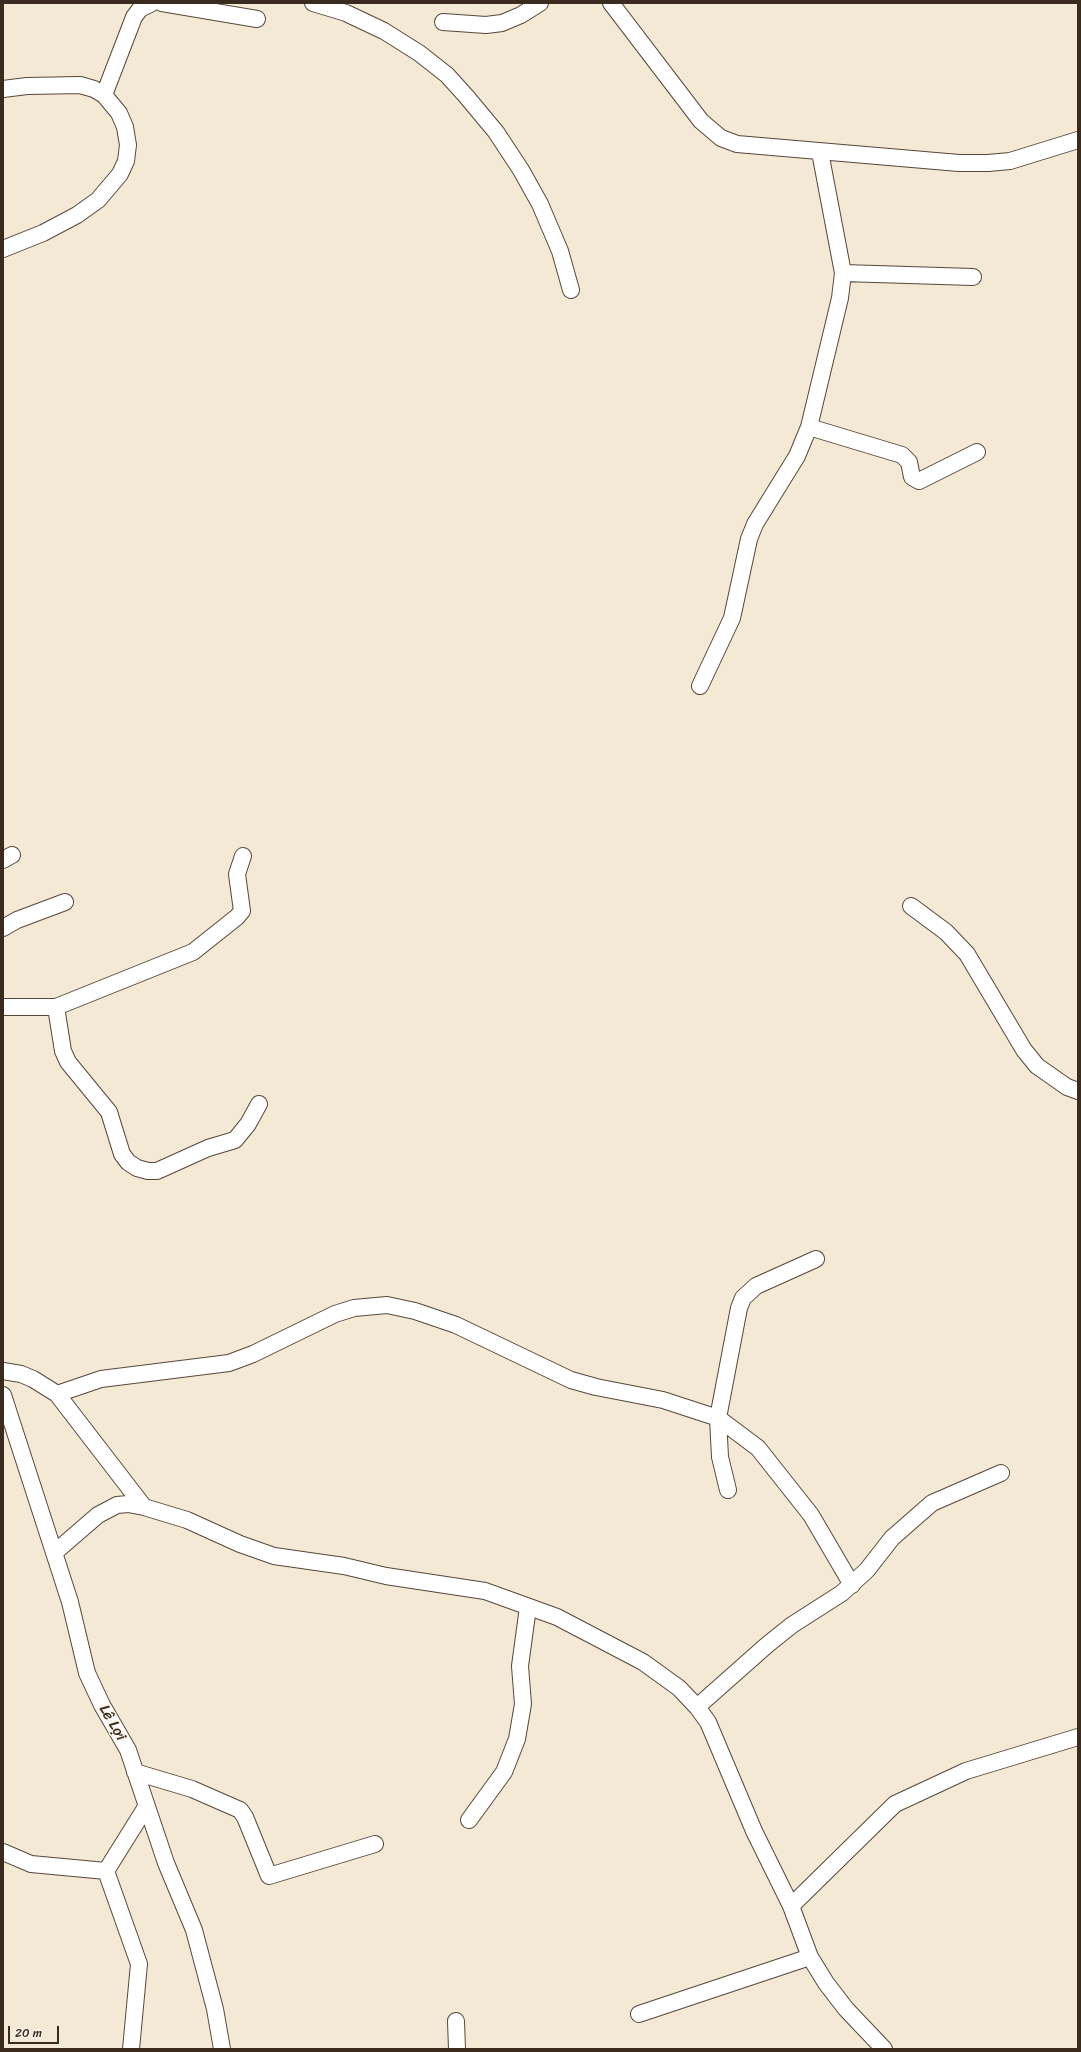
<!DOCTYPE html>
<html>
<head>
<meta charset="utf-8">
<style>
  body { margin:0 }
  #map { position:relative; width:1081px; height:2052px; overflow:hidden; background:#f4e9d5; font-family:Sriracha,sans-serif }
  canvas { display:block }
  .frame { position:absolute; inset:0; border:4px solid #3b2a1e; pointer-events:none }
  .scale { position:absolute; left:8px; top:2026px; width:51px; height:18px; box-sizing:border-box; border:2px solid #3b2a1e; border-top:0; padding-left:5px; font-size:12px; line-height:14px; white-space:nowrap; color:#3b2a1e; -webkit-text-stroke:3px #f7f3e8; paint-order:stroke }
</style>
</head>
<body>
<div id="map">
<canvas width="1081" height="2052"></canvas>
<div class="frame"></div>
<div class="scale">20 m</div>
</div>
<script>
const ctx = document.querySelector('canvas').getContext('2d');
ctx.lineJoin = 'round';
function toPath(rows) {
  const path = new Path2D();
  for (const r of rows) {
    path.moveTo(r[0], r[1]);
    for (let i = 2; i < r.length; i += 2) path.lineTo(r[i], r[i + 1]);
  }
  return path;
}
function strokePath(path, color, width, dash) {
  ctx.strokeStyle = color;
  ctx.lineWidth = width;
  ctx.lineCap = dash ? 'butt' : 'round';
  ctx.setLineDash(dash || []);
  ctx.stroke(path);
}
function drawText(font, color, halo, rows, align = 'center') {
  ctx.font = font + ' Sriracha,sans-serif';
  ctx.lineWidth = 3;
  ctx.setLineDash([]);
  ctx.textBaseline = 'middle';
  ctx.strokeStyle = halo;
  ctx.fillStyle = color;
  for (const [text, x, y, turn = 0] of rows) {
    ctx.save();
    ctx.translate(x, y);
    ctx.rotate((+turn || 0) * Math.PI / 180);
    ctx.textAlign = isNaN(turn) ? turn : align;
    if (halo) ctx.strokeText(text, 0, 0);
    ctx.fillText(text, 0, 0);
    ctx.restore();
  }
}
const minor = toPath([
  [162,3,257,19],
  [313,3,346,13,384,31,419,53,447,75,466,96,496,132,521,170,540,204,560,251,571,290],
  [611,3,701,121,721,138,737,144,959,163,988,163,1010,161,1078,140],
  [443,22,486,25,502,23,521,15,540,3],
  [3,89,27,86,80,85,94,89,104,95,119,113,125,127,128,145,126,161,120,174,98,200,77,215,43,233,3,249],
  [104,95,134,17,140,9,152,3],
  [843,273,973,277],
  [809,427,902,455,909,462,912,477,919,481,977,452],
  [700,686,732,618,749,539,755,524,797,456,809,427,840,298,843,273,820,152],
  [3,860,12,855],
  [911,906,946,932,967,954,1024,1050,1037,1066,1067,1087,1078,1091],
  [3,928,17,920,65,902],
  [3,1007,56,1007,193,952,237,917,242,911,237,874,243,856],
  [56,1007,63,1051,68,1062,109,1112,122,1154,128,1162,137,1168,148,1171,157,1171,208,1148,235,1140,248,1124,259,1104],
  [3,1371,21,1374,33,1379,57,1394,144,1507],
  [57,1394,101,1379,229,1363,253,1354,335,1314,354,1308,387,1305,415,1311,456,1325,571,1380,596,1387,663,1400,718,1418,758,1448,811,1515,852,1585],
  [3,1395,70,1602,87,1673,102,1705,128,1750,166,1863,194,1930,215,2009,222,2049],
  [728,1490,720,1457,718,1418,739,1308,743,1298,756,1286,816,1259],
  [54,1553,98,1515,117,1505,128,1504,144,1507,187,1520,240,1544,274,1556,344,1566,386,1576,485,1591,557,1617,643,1662,679,1688,697,1707,708,1722,754,1831,791,1906,810,1957,826,1983,846,2009,884,2049],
  [697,1707,767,1645,792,1625,842,1593,867,1570,892,1538,932,1503,1001,1473],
  [135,1772,192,1789,240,1810,245,1817,269,1876,375,1844],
  [469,1820,504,1772,517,1739,523,1704,520,1666,528,1607],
  [3,1852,31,1864,106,1871],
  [791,1906,895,1804,966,1771,1078,1737],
  [639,2014,810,1957],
  [456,2021,457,2049],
  [131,2049,139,1964,106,1871,146,1807]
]);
const streetNames = [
  ["Lê Lợi",112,1723,60]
];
strokePath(minor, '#574739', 18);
strokePath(minor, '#fff', 16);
drawText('15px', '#3b2a1e', '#f7f3e8', streetNames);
</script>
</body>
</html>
